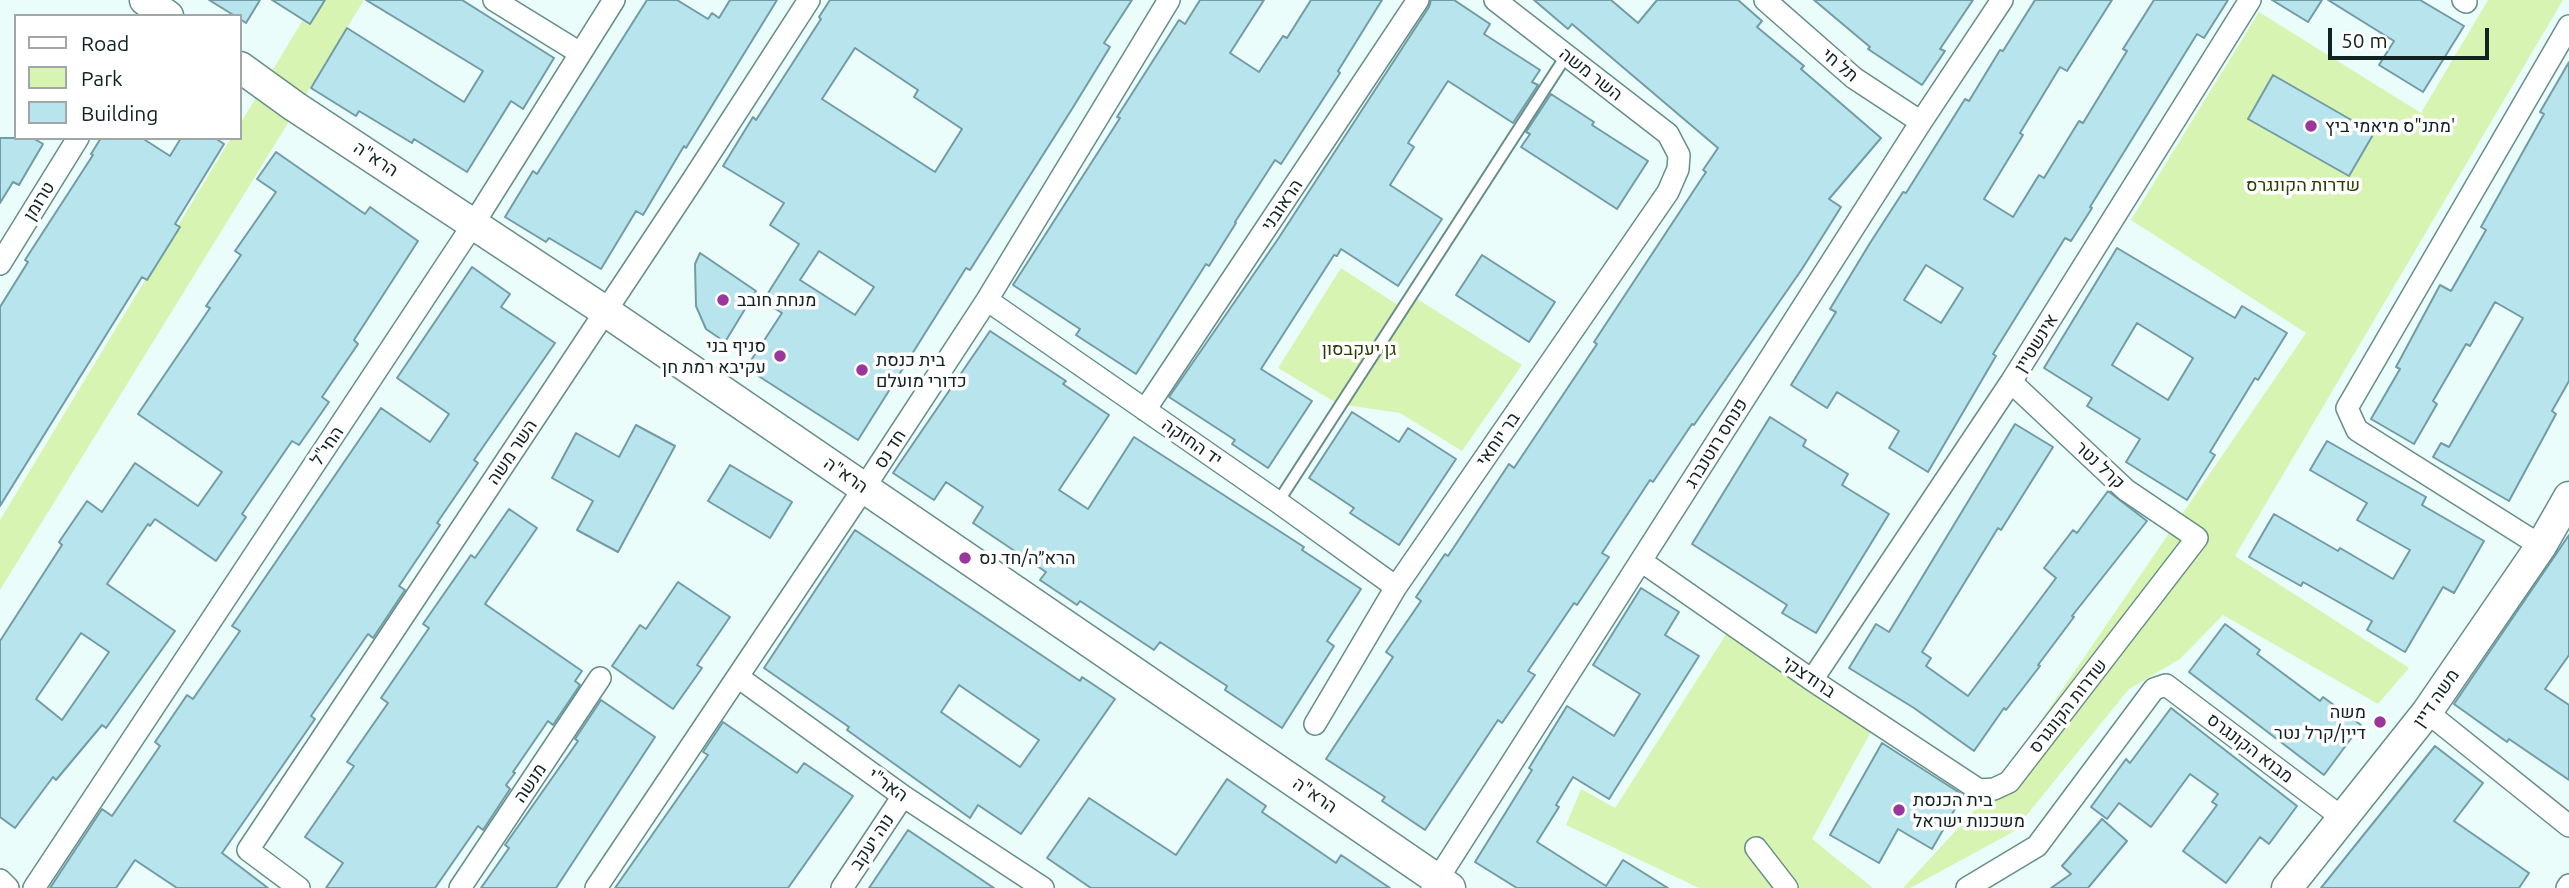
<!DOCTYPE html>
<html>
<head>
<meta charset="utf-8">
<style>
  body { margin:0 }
  #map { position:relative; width:2569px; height:888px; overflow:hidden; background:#ebfdfa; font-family:Ubuntu,sans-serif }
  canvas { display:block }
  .legend { position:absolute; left:14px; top:14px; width:228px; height:126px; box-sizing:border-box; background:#fff; border:2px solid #a0a7a6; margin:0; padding:9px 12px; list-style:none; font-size:21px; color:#112220 }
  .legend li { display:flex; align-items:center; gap:14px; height:35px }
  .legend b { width:35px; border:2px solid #a0a7a6 }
  .scale { position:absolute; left:2328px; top:28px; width:161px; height:32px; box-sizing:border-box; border:4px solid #112220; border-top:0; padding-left:9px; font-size:21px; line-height:24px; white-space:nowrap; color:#112220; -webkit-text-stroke:5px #fff; paint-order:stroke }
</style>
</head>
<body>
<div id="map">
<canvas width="2569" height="888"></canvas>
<ul class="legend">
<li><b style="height:9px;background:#fff"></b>Road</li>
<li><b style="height:19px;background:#d8f4b3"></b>Park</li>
<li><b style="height:19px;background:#b8e4ed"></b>Building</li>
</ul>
<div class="scale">50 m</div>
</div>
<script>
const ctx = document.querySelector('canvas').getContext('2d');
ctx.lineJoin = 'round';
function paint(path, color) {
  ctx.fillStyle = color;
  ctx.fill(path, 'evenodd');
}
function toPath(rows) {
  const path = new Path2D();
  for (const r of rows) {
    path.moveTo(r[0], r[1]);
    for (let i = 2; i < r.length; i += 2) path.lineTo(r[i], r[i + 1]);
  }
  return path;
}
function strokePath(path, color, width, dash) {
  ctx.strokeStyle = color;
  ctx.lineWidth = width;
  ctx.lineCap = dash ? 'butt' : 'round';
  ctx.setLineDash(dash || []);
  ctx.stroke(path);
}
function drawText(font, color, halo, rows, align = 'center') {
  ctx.font = font + ' Ubuntu,Heebo,sans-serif';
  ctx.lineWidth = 7;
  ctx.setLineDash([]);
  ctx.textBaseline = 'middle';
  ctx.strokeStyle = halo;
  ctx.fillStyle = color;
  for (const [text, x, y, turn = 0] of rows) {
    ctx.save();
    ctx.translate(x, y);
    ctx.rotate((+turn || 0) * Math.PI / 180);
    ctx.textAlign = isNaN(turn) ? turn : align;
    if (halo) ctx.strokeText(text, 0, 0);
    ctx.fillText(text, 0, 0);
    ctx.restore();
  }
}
const green = toPath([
  [315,0,364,0,0,590,0,520,231,138,240,138,240,124],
  [2488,0,2563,0,2235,556,2409,668,2378,704,2223,615,2180,659,2129,689,2013,832,1910,888,1903,888,1994,789,2306,333,2131,220,2259,12,2421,113],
  [1341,268,1404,309,1414,297,1522,365,1462,451,1400,413,1338,404,1278,368],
  [1727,633,1872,730,1812,839,1873,888,1699,888,1566,825,1581,789,1615,808]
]);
const building = toPath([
  [209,0,260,0,246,23,240,19,240,16,235,16,209,0],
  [272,0,325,0,310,24,272,0],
  [366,0,462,0,554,58,523,109,511,101,467,172,414,139,412,143,359,111,356,116,311,88,347,28,464,102,483,71,366,0],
  [647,0,677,0,708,19,712,13,719,18,730,0,777,0,686,148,684,146,643,215,636,211,601,269,549,238,546,242,505,217,533,171,537,174,647,0],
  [830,0,1132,0,1104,43,1110,47,1072,109,970,270,966,268,858,440,746,368,782,313,763,301,799,244,770,225,784,203,723,166,753,117,756,120,821,19,819,17,830,0],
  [855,48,918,90,914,97,962,129,935,172,822,99,855,48],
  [819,251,874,287,855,315,800,280,819,251],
  [1200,0,1264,0,1230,53,1259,72,1283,36,1287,38,1311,0,1382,0,1338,71,1340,73,1281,164,1275,160,1235,222,1236,223,1209,266,1206,264,1136,374,1076,335,1080,329,1013,285,1120,118,1117,117,1179,20,1185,24,1200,0],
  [1431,0,1454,0,1490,24,1484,34,1540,70,1532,82,1538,85,1513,123,1448,81,1408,143,1414,147,1390,185,1442,219,1398,286,1341,249,1337,256,1334,255,1261,369,1312,401,1268,468,1232,444,1235,440,1169,397,1278,239,1429,7,1431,0],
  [1534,0,1611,0,1638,23,1657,0,1738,0,1762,21,1757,27,1804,66,1801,69,1881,138,1829,199,1841,207,1802,269,1694,425,1692,424,1653,482,1650,480,1602,553,1609,557,1577,605,1574,603,1528,671,1535,675,1502,723,1498,720,1425,830,1382,801,1385,797,1326,759,1393,657,1386,652,1421,601,1416,597,1445,554,1448,556,1509,464,1514,468,1597,344,1594,342,1706,172,1703,170,1718,148,1572,24,1568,29,1534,0],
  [1814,0,1973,0,1940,49,1945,51,1922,85,1868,49,1870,47,1814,0],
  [2035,0,2112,0,2067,71,2060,67,2020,133,2023,135,1984,199,2013,217,2039,175,2044,178,2079,121,2083,123,2127,51,2123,49,2154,0,2228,0,2204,38,2197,34,2090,207,2092,208,2071,241,2065,238,1993,354,1996,356,1928,472,1889,448,1899,431,1837,392,1827,408,1791,385,1836,312,1830,309,1870,243,1903,192,1906,193,1965,99,1969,101,2000,50,2003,51,2035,0],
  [1926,265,1963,288,1941,323,1904,300,1926,265],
  [2272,0,2322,0,2308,22,2272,0],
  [2328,0,2420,0,2464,26,2423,92,2379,65,2394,41,2328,0],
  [2569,62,2569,381,2552,411,2556,414,2509,501,2433,457,2441,443,2449,447,2523,318,2495,302,2470,346,2466,344,2433,401,2437,404,2414,444,2371,419,2400,369,2396,367,2440,285,2451,291,2486,230,2481,227,2544,114,2540,112,2569,62],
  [2273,75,2374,133,2349,176,2248,119,2273,75],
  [1551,94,1594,122,1592,125,1648,161,1617,209,1521,147,1530,134,1526,132,1551,94],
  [0,138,33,138,43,144,19,185,13,182,0,203,0,138],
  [101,138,142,138,170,156,181,138,215,138,224,144,175,224,180,227,147,280,142,277,0,506,0,307,28,262,25,260,93,155,91,154,101,138],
  [276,152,365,214,370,207,418,241,354,340,358,344,322,397,329,402,299,445,292,441,242,514,246,517,216,561,155,519,150,526,148,524,107,584,175,631,106,728,102,725,56,780,53,777,15,828,0,817,0,641,62,545,59,542,87,501,102,512,135,463,198,506,222,472,138,414,210,308,206,306,241,255,235,251,276,192,257,179,276,152],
  [81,633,109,652,62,720,36,699,81,633],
  [2117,248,2235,318,2242,306,2287,333,2258,380,2255,378,2210,452,2215,455,2187,500,2126,462,2140,439,2087,406,2092,398,2044,368,2117,248],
  [2137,323,2193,358,2168,400,2112,365,2137,323],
  [700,253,756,291,725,342,706,329,696,306,695,264,700,253],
  [1482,255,1555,302,1529,342,1456,295,1482,255],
  [472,267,510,294,501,307,555,343,474,460,478,463,437,523,440,525,399,586,405,590,373,638,368,634,311,716,315,719,222,853,268,888,177,888,135,860,116,888,50,888,102,809,112,816,160,746,155,742,187,695,193,699,240,631,232,626,381,408,430,442,449,414,397,378,472,267],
  [990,331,1066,381,1063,384,1109,415,1059,490,1088,509,1134,437,1304,547,1302,550,1361,589,1327,641,1334,646,1282,728,1225,690,1227,686,1160,642,1154,650,1080,601,1077,605,1040,580,1046,572,973,523,983,507,946,482,934,500,893,473,990,331],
  [1352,412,1399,442,1408,428,1456,459,1399,545,1350,513,1354,508,1309,478,1352,412],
  [1770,417,1806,440,1803,446,1848,474,1842,485,1889,514,1816,633,1782,613,1787,605,1692,544,1770,417],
  [2015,424,2053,447,2001,530,1998,528,1922,652,1931,658,1926,666,1968,696,2056,578,2044,568,2073,530,2077,533,2108,491,2147,521,2072,616,2074,617,2038,665,2040,666,2006,710,2004,708,1974,751,1914,708,1849,668,1876,624,1889,632,2015,424],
  [636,425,675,446,618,552,577,530,593,501,552,478,576,433,619,457,636,425],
  [2327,441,2426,497,2422,505,2484,541,2454,593,2443,587,2405,652,2367,630,2372,621,2303,582,2301,586,2249,557,2274,514,2338,551,2340,548,2393,579,2410,550,2357,520,2367,503,2310,470,2327,441],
  [730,465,792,502,770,538,708,501,730,465],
  [509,509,537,528,485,604,582,671,575,681,580,685,553,725,548,721,513,772,515,773,506,785,510,789,483,830,478,826,435,888,326,888,343,863,305,837,354,766,347,762,388,703,381,698,429,628,423,624,471,555,475,558,509,509],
  [855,530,1080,681,1082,677,1115,699,1021,834,978,805,970,818,847,730,849,727,764,668,855,530],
  [959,685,1039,740,1020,767,941,712,959,685],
  [2569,535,2569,655,2545,689,2569,705,2569,780,2509,739,2507,742,2454,704,2569,535],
  [678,582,730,617,697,665,702,668,673,709,612,666,640,625,646,629,678,582],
  [1641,588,1679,612,1665,635,1699,656,1609,799,1573,777,1556,805,1559,807,1537,842,1606,886,1623,860,1668,888,1517,888,1475,862,1532,770,1529,768,1567,706,1614,736,1640,694,1593,665,1641,588],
  [2225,624,2260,650,2257,654,2320,701,2323,697,2361,725,2324,775,2189,672,2225,624],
  [601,700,655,737,556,888,481,888,509,848,505,845,578,741,575,739,601,700],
  [2171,708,2297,806,2269,844,2260,837,2226,883,2183,851,2217,805,2212,802,2218,794,2190,774,2151,827,2119,803,2107,819,2091,807,2126,759,2130,763,2171,708],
  [723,722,797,773,804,763,853,796,788,888,615,888,708,755,703,752,723,722],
  [1882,743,1963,795,1932,849,1898,829,1879,863,1830,835,1882,743],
  [2435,746,2483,783,2454,821,2529,873,2519,888,2321,888,2435,746],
  [1227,779,1266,806,1262,812,1336,863,1341,855,1390,888,1091,888,1047,858,1089,798,1176,855,1227,779],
  [2102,819,2127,841,2088,888,2051,888,2071,874,2062,866,2102,819],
  [908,830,945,855,994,888,869,888,908,830]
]);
const lane = toPath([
  [1278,502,1566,56]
]);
const street = toPath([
  [494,0,580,53],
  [1765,0,1854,78,1921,122],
  [2463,0,2466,2],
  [0,264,78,138],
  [987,300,1278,502,1396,587],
  [1145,410,1418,0],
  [2541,546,2357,430,2347,408,2569,26],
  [1641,561,1812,680,1979,790,1994,789,2009,782,2197,538,2126,490,2011,382],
  [738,677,903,796,1043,888],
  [1812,680,2011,382,2250,0],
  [2427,712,2569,826],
  [1315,724,1396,587,1668,192,1678,169,1679,155,1668,134,1495,0],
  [1756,848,1787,888],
  [0,880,8,888],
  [34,888,474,223,614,0],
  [299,888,248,850,692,181,809,0],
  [460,888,600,678],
  [596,888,864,488,987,300,1169,0],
  [842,888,903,796],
  [1432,888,1921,122,2002,0],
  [1967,888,2037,846,2154,689,2166,685,2344,819],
  [2567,888,2569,885]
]);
const secondary = toPath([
  [145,0,168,16],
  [240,67,294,106,605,311,1450,888],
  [2287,888,2427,712,2541,546,2569,497]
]);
const markers = [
  [2311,126,7,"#9b369b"],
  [723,300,7,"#9b369b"],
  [780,356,7,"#9b369b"],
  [862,370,7,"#9b369b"],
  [965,558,7,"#9b369b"],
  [2380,722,7,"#9b369b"],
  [1899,810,7,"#9b369b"]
];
const streetNames = [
  ["תל חי",1840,65,40],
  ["השר משה",1591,74,38],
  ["הרא\"ה",376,159,33],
  ["טרומן",39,201,-58],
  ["הראובני",1282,205,-56],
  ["אינשטיין",2036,343,-58],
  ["בר יוחאי",1498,439,-55],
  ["יד החזקה",1192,442,35],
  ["פנחס רוטנברג",1716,443,-58],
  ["החי\"ל",327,446,-56],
  ["חד נס",890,449,-57],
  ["השר משה",512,452,-56],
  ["קרל נטר",2100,465,43],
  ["הרא\"ה",846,475,35],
  ["ברודצקי",1809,677,34],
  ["משה דיין",2436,698,-55],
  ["שדרות הקונגרס",2068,706,-52],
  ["מבוא הקונגרס",2250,748,37],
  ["מנשה",530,783,-56],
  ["האר\"י",888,785,35],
  ["הרא\"ה",1315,795,34],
  ["נוה יעקב",872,842,-56]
];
const poiNames = [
  ["מתנ\"ס מיאמי ביץ'",2325,126],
  ["מנחת חובב",737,300],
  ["סניף בני",766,346,"right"],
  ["עקיבא רמת חן",766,367,"right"],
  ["בית כנסת",876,360],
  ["כדורי מועלם",876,381],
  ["הרא״ה/חד נס",979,558],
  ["משה",2366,712,"right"],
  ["דיין/קרל נטר",2366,733,"right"],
  ["בית הכנסת",1913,800],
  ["משכנות ישראל",1913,821]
];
const parkNames = [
  ["שדרות הקונגרס",2303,185],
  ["גן יעקבסון",1359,349]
];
paint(green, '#d8f4b3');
paint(building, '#b8e4ed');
strokePath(building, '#729ca5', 2);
strokePath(lane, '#658e88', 14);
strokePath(street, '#658e88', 24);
strokePath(secondary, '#658e88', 33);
strokePath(lane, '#fff', 10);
strokePath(street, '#fff', 21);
strokePath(secondary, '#fff', 30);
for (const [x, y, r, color] of markers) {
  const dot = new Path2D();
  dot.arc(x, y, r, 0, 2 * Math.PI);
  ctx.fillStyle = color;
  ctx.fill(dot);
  strokePath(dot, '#fff', 2.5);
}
drawText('18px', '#112220', '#fff', streetNames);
drawText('18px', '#112220', '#fff', poiNames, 'left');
drawText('18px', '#293e00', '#fff', parkNames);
</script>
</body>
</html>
